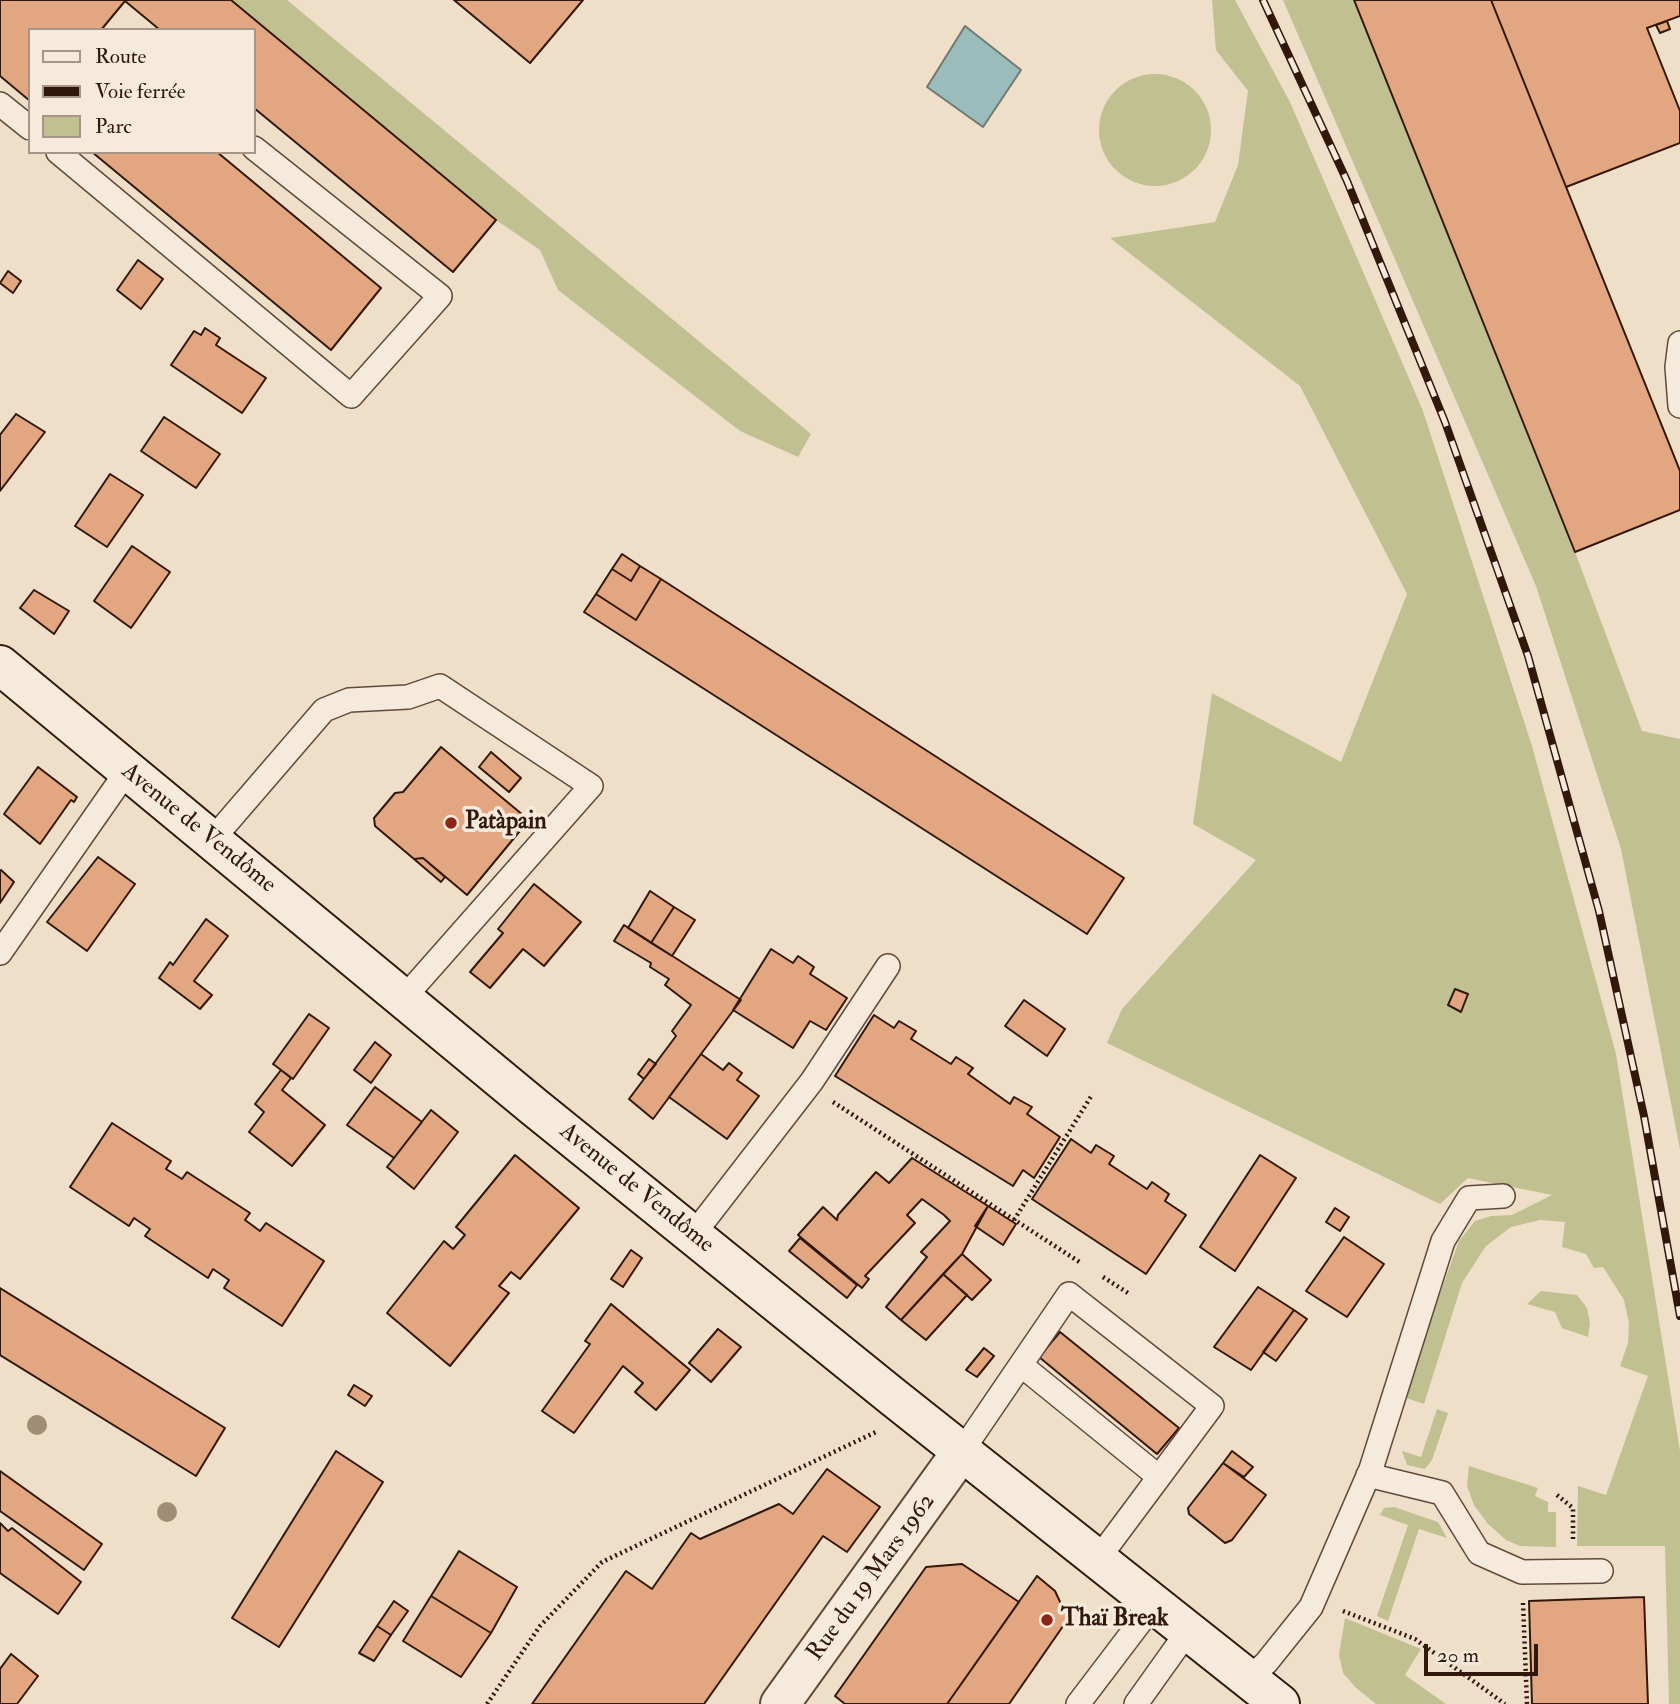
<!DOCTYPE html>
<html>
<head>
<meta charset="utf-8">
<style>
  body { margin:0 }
  #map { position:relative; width:1680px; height:1704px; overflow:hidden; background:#efdfc9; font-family:"IM FELL Double Pica",serif }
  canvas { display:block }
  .legend { position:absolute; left:28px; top:28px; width:228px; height:126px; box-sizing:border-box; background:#f5eadc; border:2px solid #a79688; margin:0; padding:9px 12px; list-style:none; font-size:21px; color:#32170b }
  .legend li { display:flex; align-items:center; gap:14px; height:35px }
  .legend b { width:35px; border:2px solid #a79688 }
  .scale { position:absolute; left:1424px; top:1644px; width:114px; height:32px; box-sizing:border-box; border:4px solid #32170b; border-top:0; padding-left:9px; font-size:21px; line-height:24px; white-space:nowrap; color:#32170b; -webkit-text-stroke:5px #f5eadc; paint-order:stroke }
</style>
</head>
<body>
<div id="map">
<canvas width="1680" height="1704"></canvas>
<ul class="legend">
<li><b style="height:9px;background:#f5eadc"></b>Route</li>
<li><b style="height:9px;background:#32170b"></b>Voie ferrée</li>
<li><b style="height:19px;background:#c1c091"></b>Parc</li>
</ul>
<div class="scale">20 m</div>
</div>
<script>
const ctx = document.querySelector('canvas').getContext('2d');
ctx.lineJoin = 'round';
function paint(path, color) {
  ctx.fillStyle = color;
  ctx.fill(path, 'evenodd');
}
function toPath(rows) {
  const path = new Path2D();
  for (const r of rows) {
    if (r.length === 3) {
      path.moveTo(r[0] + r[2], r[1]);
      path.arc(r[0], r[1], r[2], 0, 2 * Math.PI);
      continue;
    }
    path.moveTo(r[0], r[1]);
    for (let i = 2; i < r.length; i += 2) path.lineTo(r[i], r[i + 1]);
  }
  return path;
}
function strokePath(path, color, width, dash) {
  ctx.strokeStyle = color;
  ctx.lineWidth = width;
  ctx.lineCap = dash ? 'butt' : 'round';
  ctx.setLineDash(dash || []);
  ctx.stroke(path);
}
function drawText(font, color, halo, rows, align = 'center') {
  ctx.font = font + ' "IM FELL Double Pica",serif';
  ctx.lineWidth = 7;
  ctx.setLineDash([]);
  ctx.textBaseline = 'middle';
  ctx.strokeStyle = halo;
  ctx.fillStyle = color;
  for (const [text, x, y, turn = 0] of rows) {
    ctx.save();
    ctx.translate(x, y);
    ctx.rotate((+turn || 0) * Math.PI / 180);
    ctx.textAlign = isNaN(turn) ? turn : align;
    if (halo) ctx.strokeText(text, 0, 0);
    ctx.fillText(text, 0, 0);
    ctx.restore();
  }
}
const green = toPath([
  [231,0,287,0,811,434,798,457,740,431,558,290,540,250,496,220],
  [1212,0,1235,0,1290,102,1423,411,1532,746,1616,1054,1680,1451,1680,1704,1669,1704,1665,1546,1577,1546,1578,1486,1606,1495,1648,1376,1620,1366,1628,1343,1629,1323,1624,1300,1603,1267,1594,1268,1586,1254,1562,1247,1565,1222,1540,1220,1511,1227,1486,1246,1462,1283,1424,1404,1403,1397,1459,1241,1475,1221,1491,1216,1512,1215,1552,1195,1468,1178,1440,1204,1107,1043,1122,1009,1256,860,1193,824,1212,693,1341,762,1407,594,1300,386,1110,238,1215,222,1238,165,1248,91,1216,50],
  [1283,0,1354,0,1575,552,1642,731,1680,739,1680,1149,1621,849,1536,586],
  [1155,130,56],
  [1541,1291,1577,1295,1587,1308,1590,1323,1588,1337,1562,1328,1555,1312,1527,1304],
  [1437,1409,1448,1413,1432,1460,1425,1469,1407,1465,1402,1451,1421,1457],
  [1469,1466,1538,1488,1535,1496,1548,1502,1548,1512,1556,1512,1556,1547,1520,1546,1506,1540,1488,1524,1474,1505,1467,1486],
  [1394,1507,1438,1522,1447,1538,1419,1529,1388,1621,1377,1616,1408,1525,1380,1515,1384,1508],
  [1345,1618,1421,1649,1405,1675,1446,1704,1376,1704,1355,1687,1343,1673,1339,1654]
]);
const water = toPath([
  [965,26,1021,70,983,127,927,87,965,26]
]);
const building = toPath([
  [0,0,231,0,496,220,453,272,254,108,254,30,160,30,125,1,101,30,30,30,30,101,0,76,0,0],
  [454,0,583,0,530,63,454,0],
  [1354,0,1491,0,1680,471,1680,510,1575,552,1354,0],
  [1491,0,1680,0,1680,16,1647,28,1680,111,1680,143,1566,187,1491,0],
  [1667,21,1670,29,1660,33,1656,25,1667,21],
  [92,152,217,152,381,288,331,350,92,152],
  [138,260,163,279,141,309,117,290,138,260],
  [8,271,21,281,13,293,0,283,8,271],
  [205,328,220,338,216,345,266,378,242,413,171,365,194,331,201,335,205,328],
  [16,414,45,432,0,491,0,435,16,414],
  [164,417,220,454,196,488,141,451,164,417],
  [110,474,143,495,107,547,75,526,110,474],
  [132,546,170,572,131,628,94,601,132,546],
  [622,554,640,566,631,581,612,569,622,554],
  [640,566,661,579,636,620,596,594,612,569,631,581,640,566],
  [661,579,1124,878,1087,934,584,612,596,594,636,620,661,579],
  [34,590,69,611,54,634,20,608,34,590],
  [441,747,529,820,467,895,423,858,414,859,375,826,374,818,395,793,403,792,441,747],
  [491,752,521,778,509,792,479,767,491,752],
  [38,767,77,797,74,802,71,800,40,844,4,814,38,767],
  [98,857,135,884,87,951,47,922,98,857],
  [423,858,445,877,441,882,414,859,423,858],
  [1,870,14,882,0,903,0,871,1,870],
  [534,884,581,922,544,966,523,949,490,988,470,972,503,933,498,929,534,884],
  [650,891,674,907,651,943,628,928,650,891],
  [674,907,695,920,672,956,651,943,674,907],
  [206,919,228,936,194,981,212,995,200,1009,159,978,170,962,173,965,206,919],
  [624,925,741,1000,653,1119,629,1099,676,1036,672,1031,691,1005,665,985,669,979,650,967,651,963,614,941,624,925],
  [771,949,793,963,798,956,814,967,810,974,847,998,826,1030,810,1021,793,1048,733,1010,771,949],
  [1455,989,1468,994,1461,1012,1448,1005,1455,989],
  [1024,1000,1065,1029,1047,1056,1005,1026,1024,1000],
  [309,1014,329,1028,293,1079,273,1064,309,1014],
  [874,1015,894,1028,899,1021,916,1031,911,1039,951,1064,956,1057,973,1068,968,1074,1010,1104,1014,1097,1032,1107,1027,1114,1060,1137,1034,1178,1023,1170,1013,1186,835,1076,874,1015],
  [375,1042,391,1055,371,1083,354,1070,375,1042],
  [701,1054,723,1070,729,1063,742,1073,737,1080,759,1096,727,1139,669,1097,701,1054],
  [649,1059,656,1064,644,1079,638,1074,649,1059],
  [281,1070,291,1078,282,1090,325,1125,292,1166,249,1132,264,1112,255,1104,281,1070],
  [375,1087,422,1122,394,1158,347,1125,375,1087],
  [431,1110,458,1132,414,1189,387,1167,431,1110],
  [112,1123,171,1161,166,1169,182,1179,187,1172,250,1213,245,1220,260,1231,266,1223,324,1261,282,1326,224,1288,229,1280,213,1269,208,1278,145,1236,150,1229,134,1218,129,1226,70,1187,112,1123],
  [1071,1139,1091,1153,1096,1145,1114,1156,1109,1164,1147,1189,1152,1182,1169,1194,1165,1201,1186,1215,1146,1274,1032,1199,1071,1139],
  [515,1155,579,1208,520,1279,511,1272,499,1286,509,1293,450,1366,387,1313,444,1241,453,1249,465,1235,456,1227,515,1155],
  [1260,1155,1296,1178,1235,1271,1200,1247,1260,1155],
  [912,1158,988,1206,962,1254,901,1320,886,1307,927,1257,921,1252,950,1221,944,1215,922,1199,907,1215,915,1223,865,1276,869,1279,862,1288,798,1235,823,1207,837,1220,838,1215,876,1172,889,1183,912,1158],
  [988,1206,1016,1224,1003,1245,975,1226,988,1206],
  [1335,1208,1349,1217,1340,1231,1326,1222,1335,1208],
  [1344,1237,1384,1264,1347,1317,1306,1291,1344,1237],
  [800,1238,857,1285,847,1298,789,1251,800,1238],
  [631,1250,642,1258,623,1287,611,1279,631,1250],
  [962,1254,991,1280,972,1300,943,1274,962,1254],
  [943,1274,967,1295,926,1340,901,1320,943,1274],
  [1258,1287,1294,1310,1251,1370,1214,1347,1258,1287],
  [0,1288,225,1428,196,1476,0,1355,0,1288],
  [611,1304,690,1370,656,1410,635,1392,643,1383,623,1366,574,1433,542,1411,590,1344,585,1341,611,1304],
  [1294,1310,1307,1319,1276,1361,1263,1352,1294,1310],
  [718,1329,741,1347,711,1382,689,1363,718,1329],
  [1060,1332,1179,1428,1157,1454,1039,1357,1060,1332],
  [984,1348,994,1356,977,1377,966,1370,984,1348],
  [354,1385,372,1396,365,1406,348,1395,354,1385],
  [336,1451,383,1482,279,1647,232,1618,336,1451],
  [1232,1451,1253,1467,1244,1477,1223,1463,1232,1451],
  [1223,1463,1266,1495,1232,1540,1225,1543,1189,1514,1188,1508,1223,1463],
  [827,1469,880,1507,847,1552,823,1536,704,1704,532,1704,626,1571,652,1589,691,1533,700,1539,779,1504,793,1514,827,1469],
  [0,1471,102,1544,84,1570,0,1511,0,1471],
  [0,1523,8,1531,12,1528,81,1582,58,1614,0,1573,0,1523],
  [459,1551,517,1587,491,1633,431,1596,459,1551],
  [962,1564,1019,1602,947,1704,845,1704,835,1696,926,1567,962,1564],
  [1037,1576,1055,1591,1068,1619,1009,1704,947,1704,1037,1576],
  [431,1596,491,1633,461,1677,403,1641,431,1596],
  [1644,1597,1648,1704,1532,1704,1529,1601,1644,1597],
  [394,1601,408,1611,391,1635,377,1626,394,1601],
  [377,1626,391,1635,374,1661,359,1653,377,1626],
  [11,1654,38,1676,17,1704,0,1704,0,1669,11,1654]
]);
const path = toPath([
  [833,1102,1081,1263],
  [1014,1220,1092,1095],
  [1103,1277,1128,1293],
  [1557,1495,1573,1508,1573,1541],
  [1523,1603,1527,1704],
  [1343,1611,1415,1639,1505,1704],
  [487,1704,540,1626,602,1562,876,1432]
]);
const lane = toPath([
  [0,104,30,128],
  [58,152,351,396,440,296,254,148],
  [1680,343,1677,367,1680,406],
  [212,840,324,710,349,700,408,697,440,686,591,786,403,999],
  [0,953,127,771],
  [693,1235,812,1081,888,966],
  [1021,1365,1159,1477],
  [962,1451,1069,1294,1212,1406,1098,1559],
  [1368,1475,1442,1493,1479,1553,1522,1572,1601,1571],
  [1248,1679,1266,1663,1311,1607,1371,1469,1443,1241,1469,1198,1503,1196],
  [1078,1704,1154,1604],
  [1136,1704,1188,1631]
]);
const street = toPath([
  [780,1704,962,1451]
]);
const secondary = toPath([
  [0,665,533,1106,893,1397,1280,1704]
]);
const rail = toPath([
  [1263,0,1347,181,1445,422,1528,656,1599,911,1644,1116,1680,1316]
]);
const trees = [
  [37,1425],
  [167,1512]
];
const markers = [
  [451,823,7,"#8f2418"],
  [1047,1620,7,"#8f2418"]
];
const poiNames = [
  ["Patàpain",465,823],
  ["Thaï Break",1061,1620]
];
const streetNames = [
  ["Avenue de Vendôme",198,829,39],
  ["Avenue de Vendôme",636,1189,39],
  ["Rue du 19 Mars 1962",872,1578,-54]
];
paint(green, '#c1c091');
paint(water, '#9abcba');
strokePath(water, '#707a74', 2);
paint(building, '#e2a780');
strokePath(building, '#32170b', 2);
strokePath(lane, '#61493a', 26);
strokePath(street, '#61493a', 42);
strokePath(secondary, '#32170b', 42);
strokePath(path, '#32170b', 4.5, [2, 3.5]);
strokePath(lane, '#f5eadc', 23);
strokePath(street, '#f5eadc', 38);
strokePath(secondary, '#f5eadc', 38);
strokePath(rail, '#32170b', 8);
strokePath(rail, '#f5eadc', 5, [16]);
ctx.fillStyle = '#9f8d76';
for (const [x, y] of trees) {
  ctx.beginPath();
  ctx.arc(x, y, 10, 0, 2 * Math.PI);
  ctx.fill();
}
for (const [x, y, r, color] of markers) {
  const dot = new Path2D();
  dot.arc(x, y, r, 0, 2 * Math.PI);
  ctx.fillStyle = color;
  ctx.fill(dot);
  strokePath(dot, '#f5eadc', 2.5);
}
drawText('bold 24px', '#32170b', '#f5eadc', poiNames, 'left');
drawText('24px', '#32170b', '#f5eadc', streetNames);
</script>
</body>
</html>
